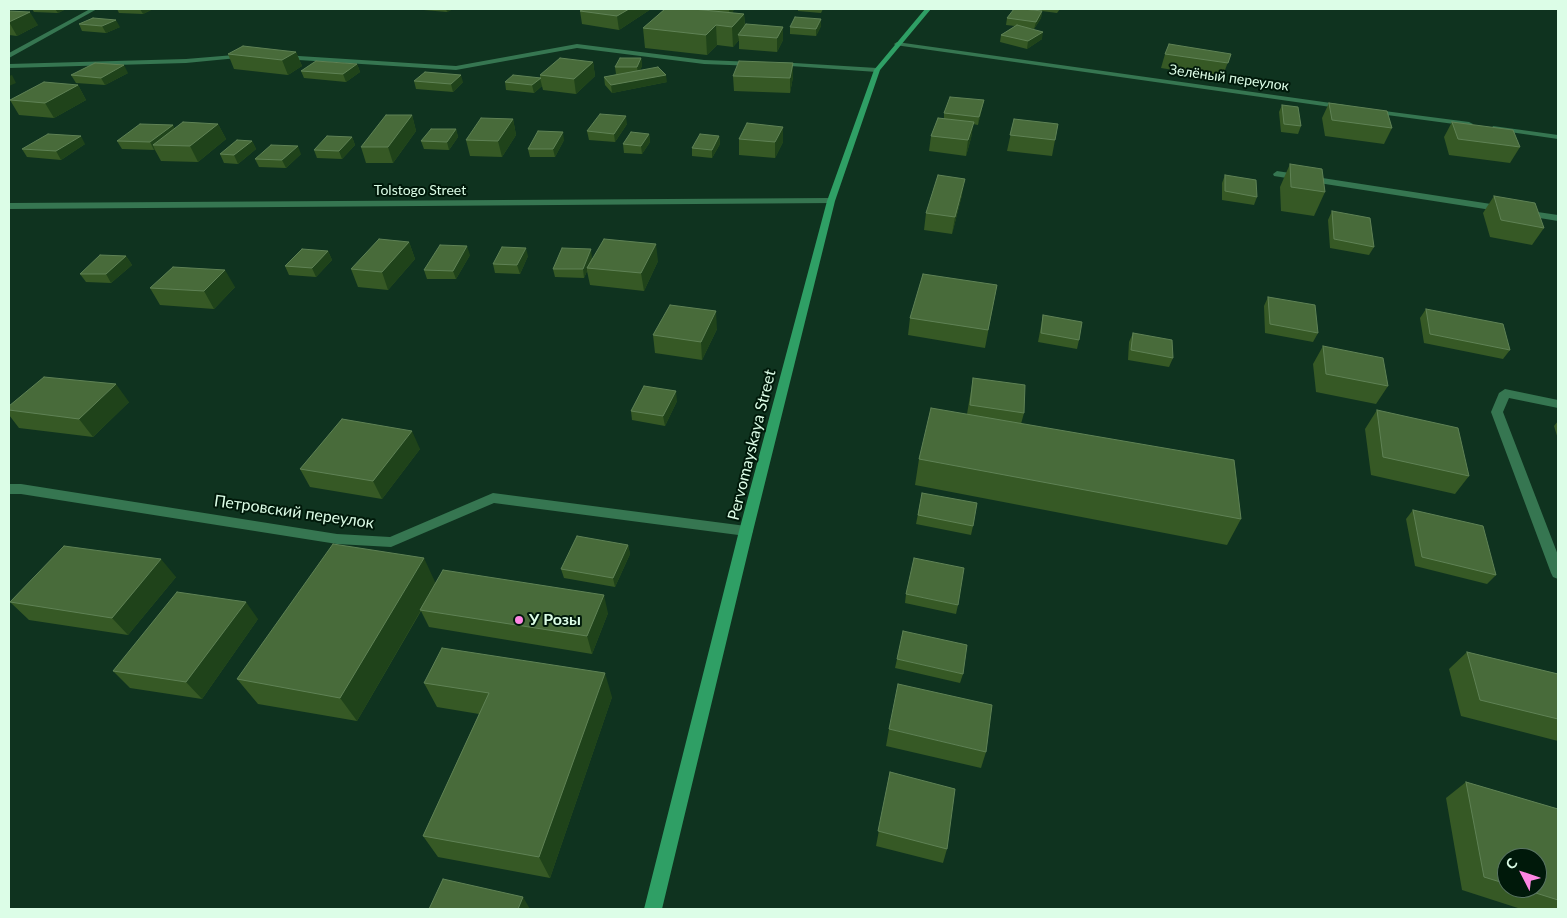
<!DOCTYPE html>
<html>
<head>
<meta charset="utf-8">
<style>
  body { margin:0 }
  #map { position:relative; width:1567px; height:918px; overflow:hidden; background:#0f331f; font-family:Lato,sans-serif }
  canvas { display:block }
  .frame { position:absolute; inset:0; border:10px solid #dcfde7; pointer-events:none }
  .north { position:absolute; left:1497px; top:848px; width:50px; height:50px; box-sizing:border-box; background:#00190a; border:1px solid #587462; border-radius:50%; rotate:311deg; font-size:14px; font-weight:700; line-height:20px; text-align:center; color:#dcfde7 }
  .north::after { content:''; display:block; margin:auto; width:18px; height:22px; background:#fd86e3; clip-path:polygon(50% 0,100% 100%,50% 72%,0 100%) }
</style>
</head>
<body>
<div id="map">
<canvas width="1567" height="918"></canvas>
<div class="frame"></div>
<div class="north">С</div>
</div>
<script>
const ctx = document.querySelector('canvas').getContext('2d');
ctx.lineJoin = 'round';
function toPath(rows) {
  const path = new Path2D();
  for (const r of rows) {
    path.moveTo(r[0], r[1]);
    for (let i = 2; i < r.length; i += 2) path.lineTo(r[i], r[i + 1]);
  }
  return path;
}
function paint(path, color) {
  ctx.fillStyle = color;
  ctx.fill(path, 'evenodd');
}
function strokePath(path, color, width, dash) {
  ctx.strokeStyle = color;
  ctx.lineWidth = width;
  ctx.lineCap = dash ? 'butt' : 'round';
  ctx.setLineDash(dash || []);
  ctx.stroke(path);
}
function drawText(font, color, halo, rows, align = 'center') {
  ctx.font = font + ' Lato,sans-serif';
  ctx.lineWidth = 4;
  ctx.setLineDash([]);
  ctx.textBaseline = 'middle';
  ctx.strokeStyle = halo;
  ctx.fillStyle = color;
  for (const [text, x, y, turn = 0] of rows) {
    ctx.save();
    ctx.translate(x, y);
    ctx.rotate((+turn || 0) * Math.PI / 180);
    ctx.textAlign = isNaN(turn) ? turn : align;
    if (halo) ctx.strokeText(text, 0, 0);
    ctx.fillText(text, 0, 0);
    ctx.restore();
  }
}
const lane = toPath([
  [577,44,704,60,755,62,758,64,755,66,704,64,577,48,456,70,283,59,280,57,283,55,456,66,577,44],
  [246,54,249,56,248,57,186,63,9,68,9,64,186,59,246,54],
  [778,62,877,68,880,70,877,72,776,65,775,64,778,62],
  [1277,171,1504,206,1508,209,1504,212,1274,176,1273,174,1277,171],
  [1524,210,1558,215,1558,221,1521,215,1521,211,1524,210]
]);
const street = toPath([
  [90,9,97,9,9,58,9,53,90,9],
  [897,42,1345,105,1349,107,1345,109,895,45,894,44,897,42],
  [1369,109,1469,122,1473,124,1469,126,1372,113,1368,111,1369,109],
  [1493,126,1558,135,1558,139,1496,130,1492,128,1493,126],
  [831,198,834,199,834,203,9,209,9,203,831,198],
  [1505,389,1558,400,1558,408,1509,398,1503,412,1558,555,1558,579,1553,577,1551,573,1491,412,1499,393,1505,389],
  [9,484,21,484,337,534,390,537,493,493,746,526,751,527,753,531,751,535,746,536,494,503,391,547,337,544,21,494,9,494,9,484]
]);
const secondary = toPath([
  [925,9,931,9,880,70,835,201,753,531,662,909,644,909,739,531,827,201,874,70,925,9]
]);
const wall = toPath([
  [32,9,66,9,58,13,34,12],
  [117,9,153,9,143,14,119,13],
  [412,9,453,9,447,12],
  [584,9,651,9,619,30,582,24,580,11],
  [665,9,693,9,705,10,705,9,734,9,732,13,744,14,745,26,746,24,783,27,783,40,777,52,739,49,739,40,733,47,717,45,707,55,645,48,643,28],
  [798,9,823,9,821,13,798,11],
  [1027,9,1060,9,1057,13],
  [9,11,38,25,17,36,9,35],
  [1042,11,1041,18,1034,29,1029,28,1042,39,1027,49,1000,42,1001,35,1015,26,1006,25,1007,18],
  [79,24,120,27,106,33,82,31],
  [821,26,816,36,790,34,790,27],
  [296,52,302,66,288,75,234,69,228,54],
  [1165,54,1231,54,1222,78,1161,68],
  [641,58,642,66,640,70,667,82,612,93,605,85,604,77,618,74,616,74,615,67],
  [593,62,595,76,576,94,543,90,542,86,534,93,506,90,505,82,540,78,540,75],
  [357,64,360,72,346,82,304,78,301,71],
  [128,73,105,85,76,83,71,75],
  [733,76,793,77,790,93,734,91],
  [414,81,463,82,453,92,416,89],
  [78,85,86,100,54,118,19,115,10,100],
  [984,100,978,125,973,124,971,138,966,156,929,151,931,136,944,119,944,113],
  [1329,103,1392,128,1384,144,1325,136,1322,118],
  [1282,105,1301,126,1298,134,1281,132,1279,112],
  [412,115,416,131,393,163,366,163,361,147],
  [513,119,516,135,502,157,470,156,466,140],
  [1014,119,1055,140,1052,156,1007,151],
  [1452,122,1520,147,1510,163,1449,155,1444,137],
  [218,124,226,139,198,162,161,161,155,150,122,149,117,141,173,125,174,128],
  [627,124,615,142,589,140,587,131],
  [456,129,458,137,449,150,424,149,421,141],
  [649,134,650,142,642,154,624,153,623,144],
  [719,136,720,144,712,158,692,156,692,148],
  [352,137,355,145,342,159,317,158,314,150],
  [739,139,783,142,775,158,739,155],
  [564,140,555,157,530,157,528,149],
  [252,141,256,149,238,164,224,163,220,154],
  [85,144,61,160,27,157,22,149],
  [301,154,286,168,259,167,255,159],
  [1290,164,1325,192,1314,216,1281,211,1280,187],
  [1225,175,1257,197,1254,205,1222,200,1222,183],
  [962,195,952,234,924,230,926,213],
  [1494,196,1544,228,1532,245,1490,237,1483,213],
  [1332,211,1374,247,1369,255,1330,248,1328,220],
  [409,242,415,259,388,290,358,287,351,269],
  [328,251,332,260,316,277,289,275,285,266],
  [470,255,456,279,427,279,424,270],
  [126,256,132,265,111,283,86,282,80,274],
  [528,256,520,274,495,273,493,264],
  [592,258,658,261,644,291,590,285,587,271,584,278,555,277,553,269],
  [997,285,985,348,908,335,910,318],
  [235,287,214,309,160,305,150,288],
  [1268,297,1318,333,1313,342,1265,333,1264,306],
  [1426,309,1510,350,1503,359,1424,343,1420,318],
  [1043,315,1079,340,1077,349,1038,342],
  [717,329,702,360,655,353,653,335],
  [1133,333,1173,358,1169,367,1128,360,1129,342],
  [1323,346,1388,386,1376,404,1316,392,1313,364],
  [973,378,1024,413,1021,424,1241,519,1227,545,915,485,919,459,967,414],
  [677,401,665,426,632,420,631,411],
  [129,402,93,437,19,428,9,415,9,406],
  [1377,410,1469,476,1455,494,1371,475,1365,429],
  [1558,421,1558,439,1554,426],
  [420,449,382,499,310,487,300,469],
  [922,493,973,526,971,535,916,524],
  [1413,510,1496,575,1487,584,1415,566,1406,519],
  [628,545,630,554,615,587,564,578,561,569],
  [176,577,128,635,29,620,10,602],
  [436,583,608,613,592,654,429,627,421,611,357,721,258,704,237,679],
  [906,594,958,605,956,614,905,603],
  [258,619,202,699,130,688,113,671],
  [1467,652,1558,674,1558,741,1461,716,1449,669],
  [897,659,963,674,960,683,895,668],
  [424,683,612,697,550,878,438,857,423,836,479,714,437,707],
  [889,729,986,752,981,768,886,746],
  [890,772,947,849,943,863,876,846],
  [1466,782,1558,809,1558,909,1521,909,1462,890,1446,798],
  [1507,858,1537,888,1507,888]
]);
const shadedWall = toPath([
  [55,9,66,9,58,13],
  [140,9,153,9,143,14],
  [446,9,453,9,447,12],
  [629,9,651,9,619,30,617,16],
  [729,9,734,9,730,20],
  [1042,11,1041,18,1034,29,1036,22],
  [30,12,38,25,17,36,9,22],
  [744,14,745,34,738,35,739,40,733,47,732,27],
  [821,19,821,26,816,36,816,29],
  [116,20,120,27,106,33,102,26],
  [716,25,717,45,707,55,706,35],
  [783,27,783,40,777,52,777,38],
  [1043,32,1042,39,1027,49,1028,41],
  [296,52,302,66,288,75,282,60],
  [641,58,642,66,638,75,637,67],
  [593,62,595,76,576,94,574,79],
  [793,63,793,77,790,93,790,78],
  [357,64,360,72,346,82,343,74],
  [124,65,128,73,105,85,101,78],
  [12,75,16,83,9,86,9,76],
  [461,75,463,82,453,92,451,84],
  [666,75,667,82,612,93,611,85],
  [540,78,542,86,534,93,532,85],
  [78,85,86,100,54,118,45,103],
  [984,100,982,108,978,125,979,117],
  [412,115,416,131,393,163,388,147],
  [626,116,627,124,615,142,614,134],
  [513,119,516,135,502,157,498,141],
  [974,122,971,138,966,156,968,140],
  [218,124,226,139,198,162,190,146],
  [173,125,177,133,153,145,155,150,154,150,150,142],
  [783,127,783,142,775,158,775,142],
  [456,129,458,137,449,150,447,142],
  [563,132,564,140,555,157,553,149],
  [649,134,650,142,642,154,641,146],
  [81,136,85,144,61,160,56,151],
  [719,136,720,144,712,158,712,150],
  [352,137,355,145,342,159,339,151],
  [252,141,256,149,238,164,234,155],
  [298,146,301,154,286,168,282,160],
  [965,179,962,195,952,234,955,217],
  [409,242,415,259,388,290,382,272],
  [656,244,658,261,644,291,641,273],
  [467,246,470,255,456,279,453,271],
  [526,248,528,256,520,274,517,265],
  [591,249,592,258,587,268,587,271,584,278,583,269],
  [328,251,332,260,316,277,312,268],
  [126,256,132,265,111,283,106,274],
  [225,270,235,287,214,309,204,291],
  [716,311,717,329,702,360,701,342],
  [116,384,129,402,93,437,79,419],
  [676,391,677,401,665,426,663,416],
  [412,431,420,449,382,499,373,481],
  [628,545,630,554,615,587,613,578],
  [424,558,436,584,357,721,340,698],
  [161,559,176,577,128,635,112,618],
  [604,595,608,613,592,654,587,636],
  [246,602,258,619,202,699,186,682],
  [605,673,612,697,550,878,539,857],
  [523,897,530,909,518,909]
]);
const building = toPath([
  [584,9,629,9,617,16,580,11,584,9],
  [665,9,693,9,744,14,732,27,716,25,706,35,643,28,665,9],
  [1014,9,1023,9,1042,11,1036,22,1007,18,1014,9],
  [9,11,30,12,9,22,9,11],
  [795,17,821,19,816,29,790,27,795,17],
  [93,18,116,20,102,26,79,24,93,18],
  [746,24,783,27,777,38,738,35,746,24],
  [1017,25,1043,32,1028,41,1001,35,1017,25],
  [1169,44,1231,54,1228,63,1165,54,1169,44],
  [243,46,296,52,282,60,228,54,243,46],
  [560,58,593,62,574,79,540,75,560,58],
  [620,58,641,58,637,67,615,67,620,58],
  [316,61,357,64,343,74,301,71,316,61],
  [739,61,793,63,790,78,733,76,739,61],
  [95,63,124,65,101,78,71,75,95,63],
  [658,67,666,75,611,85,604,77,658,67],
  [425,72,461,75,451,84,414,81,425,72],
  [513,75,541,78,532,85,505,82,513,75],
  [44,82,78,85,45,103,10,100,44,82],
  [950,97,984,100,979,117,944,113,950,97],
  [1329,103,1387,111,1392,128,1332,120,1329,103],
  [1282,105,1298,107,1301,126,1284,124,1282,105],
  [600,114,626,116,614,134,587,131,600,114],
  [386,115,412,115,388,147,361,147,386,115],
  [481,118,513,119,498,141,466,140,481,118],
  [938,118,974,122,968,140,931,136,938,118],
  [1014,119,1058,124,1055,140,1010,135,1014,119],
  [183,122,218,124,190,146,153,145,183,122],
  [1452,122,1513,130,1520,147,1458,139,1452,122],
  [747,123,783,127,775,142,739,139,747,123],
  [140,124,173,125,150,142,117,141,140,124],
  [431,129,456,129,447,142,421,141,431,129],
  [538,131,563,132,553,149,528,149,538,131],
  [631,132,649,134,641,146,623,144,631,132],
  [48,134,81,136,56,151,22,149,48,134],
  [700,134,719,136,712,150,692,148,700,134],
  [327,136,352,137,339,151,314,150,327,136],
  [237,140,252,141,234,155,220,154,237,140],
  [271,145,298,146,282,160,255,159,271,145],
  [1290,164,1322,169,1325,192,1291,187,1290,164],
  [938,175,965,179,955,217,926,213,938,175],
  [1225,175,1256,180,1257,197,1225,191,1225,175],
  [1494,196,1535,203,1544,228,1501,220,1494,196],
  [1332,211,1370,218,1374,247,1334,239,1332,211],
  [379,239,409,242,382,272,351,269,379,239],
  [604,239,656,244,641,273,587,268,604,239],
  [440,245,467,246,453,271,424,270,440,245],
  [502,247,526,248,517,265,493,264,502,247],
  [562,248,591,249,583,269,553,269,562,248],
  [302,249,328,251,312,268,285,266,302,249],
  [100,255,126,256,106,274,80,274,100,255],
  [173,267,225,270,204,291,150,288,173,267],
  [923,274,997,285,988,330,910,318,923,274],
  [1268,297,1315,305,1318,333,1270,324,1268,297],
  [670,305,716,311,701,342,653,335,670,305],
  [1426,309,1503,324,1510,350,1430,334,1426,309],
  [1043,315,1082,322,1079,340,1041,333,1043,315],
  [1133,333,1172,340,1173,358,1131,350,1133,333],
  [1323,346,1383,358,1388,386,1326,374,1323,346],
  [44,377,116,384,79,419,9,410,9,406,44,377],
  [973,378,1025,385,1024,413,970,405,973,378],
  [644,386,676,391,663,416,631,411,644,386],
  [931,408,1234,460,1241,519,919,459,931,408],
  [1377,410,1458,428,1469,476,1383,457,1377,410],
  [342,419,412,431,373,481,300,469,342,419],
  [922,493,977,503,973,526,918,515,922,493],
  [1413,510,1483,526,1496,575,1422,557,1413,510],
  [577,536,628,545,613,578,561,569,577,536],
  [333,544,424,558,340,698,237,679,333,544],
  [64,546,161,559,112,618,10,602,64,546],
  [914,558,964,568,958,605,906,594,914,558],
  [443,570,604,595,587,636,420,610,443,570],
  [177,592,246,602,186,682,113,671,177,592],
  [903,631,967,645,963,674,897,659,903,631],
  [442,648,605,673,539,857,423,836,489,693,424,683,442,648],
  [1467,652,1558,674,1558,719,1480,700,1467,652],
  [898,684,992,705,986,752,889,729,898,684],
  [890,772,955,789,947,849,878,831,890,772],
  [1466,782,1558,809,1558,900,1520,888,1537,888,1537,858,1507,858,1507,884,1484,877,1466,782],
  [443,879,523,897,518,909,429,909,443,879]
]);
const markers = [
  [519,620,5,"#fd86e3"]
];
const farStreetnames = [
  ["Зелёный переулок",1229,78,8],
  ["Tolstogo Street",420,190]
];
const streetNames = [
  ["Pervomayskaya Street",752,445,-76],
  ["Петровский переулок",294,512,8]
];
const poiNames = [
  ["У Розы",529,620]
];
paint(lane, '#367651');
paint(street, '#367651');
paint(secondary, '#2f9f65');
paint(wall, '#365925');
paint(shadedWall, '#1f431a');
paint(building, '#486b3a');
strokePath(building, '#5f8255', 1);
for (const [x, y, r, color] of markers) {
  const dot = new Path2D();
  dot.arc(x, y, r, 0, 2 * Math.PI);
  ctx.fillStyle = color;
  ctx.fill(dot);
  strokePath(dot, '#00190a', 2);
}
drawText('14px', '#dcfde7', '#00190a', farStreetnames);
drawText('16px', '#dcfde7', '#00190a', streetNames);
drawText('bold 16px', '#dcfde7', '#00190a', poiNames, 'left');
</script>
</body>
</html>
